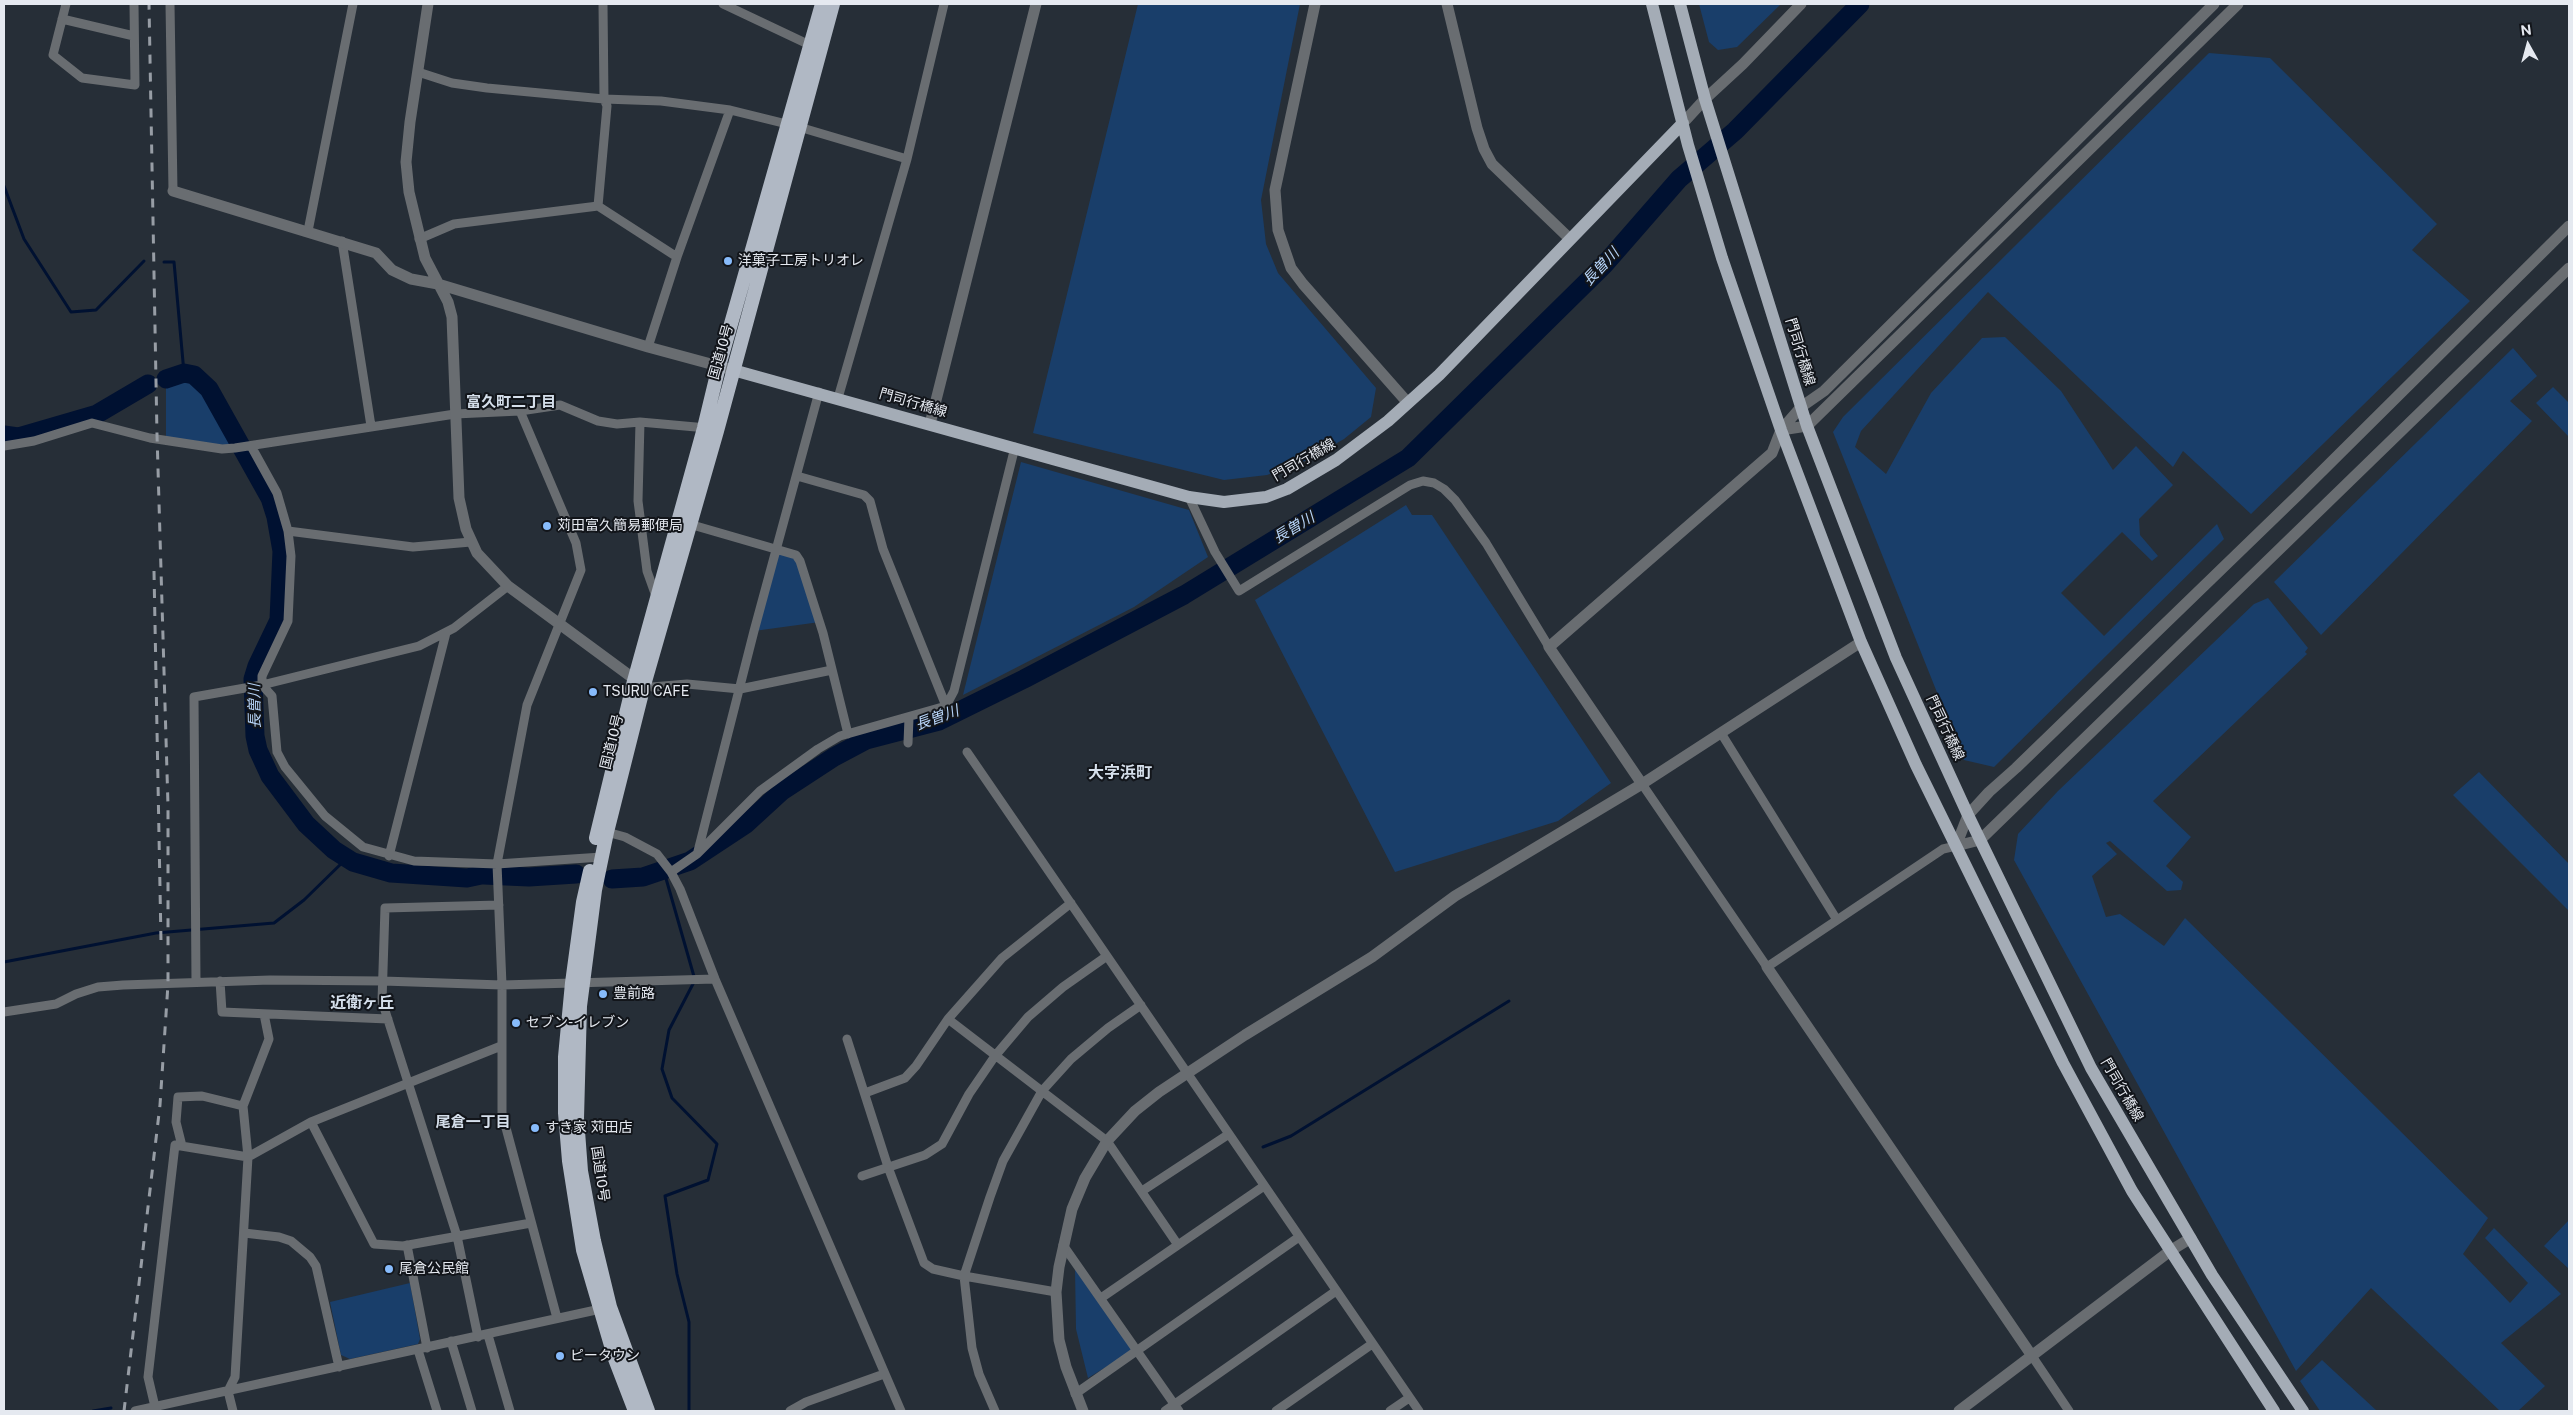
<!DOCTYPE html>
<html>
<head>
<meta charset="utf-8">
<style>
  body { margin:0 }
  #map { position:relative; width:2573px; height:1415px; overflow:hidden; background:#262e37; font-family:"Public Sans",sans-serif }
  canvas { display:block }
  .frame { position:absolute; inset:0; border:5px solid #e5e9f0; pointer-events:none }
  .north { position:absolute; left:2503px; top:20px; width:50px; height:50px; -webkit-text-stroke:4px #12151a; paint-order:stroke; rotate:353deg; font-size:14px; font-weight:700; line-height:20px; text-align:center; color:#e5e9f0 }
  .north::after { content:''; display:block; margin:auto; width:18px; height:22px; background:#e5e9f0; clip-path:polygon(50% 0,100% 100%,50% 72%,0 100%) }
</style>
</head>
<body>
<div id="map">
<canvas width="2573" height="1415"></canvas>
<div class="frame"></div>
<div class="north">N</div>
</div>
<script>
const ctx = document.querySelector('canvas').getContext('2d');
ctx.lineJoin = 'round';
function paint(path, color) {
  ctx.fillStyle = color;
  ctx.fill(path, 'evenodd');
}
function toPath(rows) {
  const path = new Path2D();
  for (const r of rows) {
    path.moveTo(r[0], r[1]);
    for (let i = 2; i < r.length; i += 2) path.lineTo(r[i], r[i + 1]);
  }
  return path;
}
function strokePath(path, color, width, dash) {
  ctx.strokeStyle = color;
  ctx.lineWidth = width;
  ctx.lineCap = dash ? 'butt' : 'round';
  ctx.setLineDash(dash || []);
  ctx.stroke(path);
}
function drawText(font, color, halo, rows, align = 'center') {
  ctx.font = font + ' "Public Sans","Noto Sans JP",sans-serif';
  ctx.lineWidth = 4;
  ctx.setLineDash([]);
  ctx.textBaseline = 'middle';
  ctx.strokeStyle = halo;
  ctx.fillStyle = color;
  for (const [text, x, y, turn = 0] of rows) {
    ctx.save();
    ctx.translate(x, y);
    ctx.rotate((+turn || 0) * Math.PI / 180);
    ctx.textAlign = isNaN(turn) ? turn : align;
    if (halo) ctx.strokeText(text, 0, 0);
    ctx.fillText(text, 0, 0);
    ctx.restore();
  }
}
const green = toPath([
  [1138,4,1300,4,1261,200,1266,244,1278,273,1376,388,1371,417,1344,439,1307,460,1267,475,1224,480,1033,433],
  [1699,4,1781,4,1737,47,1718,50,1709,42],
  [2209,53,2270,58,2437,224,2412,250,2470,301,2251,514,2183,451,2173,467,1988,292,1861,431,1855,447,1886,474,1931,393,1982,338,2005,337,2061,391,2113,470,2136,446,2173,485,2139,519,2140,535,2158,556,2152,561,2122,532,2061,593,2104,636,2217,524,2224,539,1994,767,1964,760,1833,432,1843,417],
  [2513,348,2537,376,2510,401,2532,421,2321,635,2274,582],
  [184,373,200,378,209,389,243,447,166,439,166,379],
  [2553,387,2569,403,2569,437,2536,403],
  [1021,462,1189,510,1208,557,1134,607,963,695],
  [1406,505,1412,515,1432,515,1611,783,1558,821,1395,872,1255,600],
  [777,551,796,555,820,622,754,631],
  [2268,598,2308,648,2305,652,2307,654,2153,801,2191,837,2166,866,2183,882,2181,890,2167,891,2110,841,2106,843,2117,854,2092,876,2106,917,2120,914,2164,946,2185,918,2488,1218,2463,1254,2510,1303,2528,1283,2485,1238,2494,1228,2561,1294,2501,1343,2545,1386,2518,1411,2500,1411,2371,1288,2296,1371,2014,860,2018,834,2058,791,2254,604],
  [2479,772,2569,864,2569,911,2453,795],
  [2569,1220,2569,1269,2544,1246],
  [1075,1268,1139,1347,1088,1378,1076,1329],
  [410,1283,420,1339,418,1344,350,1359,341,1355,330,1302],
  [2322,1360,2377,1411,2320,1411,2300,1381]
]);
const stream = toPath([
  [4,186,24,239,71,312,96,310,144,261],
  [164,262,174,262,184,373],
  [663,868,695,980,669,1030,662,1069,672,1098,717,1144,708,1180,665,1196,677,1274,689,1322,689,1411],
  [4,962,156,933,274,923,304,900,347,858],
  [1263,1147,1291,1136,1509,1001],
  [93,1411,111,1408]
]);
const river = toPath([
  [166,379,184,373,194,375,209,389,270,498,276,517,282,551,279,620,257,666,253,679,255,736,258,750,270,776,306,824,334,850,353,862,391,873,467,878,486,874,484,875,529,877,576,874],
  [4,435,18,437,97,414,148,384],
  [612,879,643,877,690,861,746,824,782,791,834,757,866,740,939,721,1024,679,1184,595,1408,458,1604,265,1679,179,1735,131,1860,4]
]);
const minor = toPath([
  [66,4,53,55,82,78,135,85,134,4],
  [170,4,173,191],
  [723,4,814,47],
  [62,19,134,36],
  [418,72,452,83,487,88,604,99,661,101,730,110,799,127,907,159],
  [598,206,607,106,604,99,603,4],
  [308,231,353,4],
  [419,239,454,224,598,206,677,257],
  [342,241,371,426],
  [648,347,677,257,730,110],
  [838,398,907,159,944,4],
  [520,411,576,543,581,570,527,705,497,864,502,985,502,1113,557,1318],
  [640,422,638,501,647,571,657,599],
  [4,446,34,441,92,423,150,438,222,449,235,448,455,414,520,411,560,405,598,421,617,424,640,422,707,428],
  [251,446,277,493,288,531,291,556,288,621,262,676,262,685,272,696,277,752,285,767,325,816,363,847,414,861,497,864,602,857],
  [797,476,864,495,870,501,883,549,946,706],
  [1189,497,1215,552,1239,591,1410,485,1423,481,1434,483,1444,489,1455,500,1486,543,1549,647],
  [689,524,796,555,800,561,823,633,848,734],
  [288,531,413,547,471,542],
  [644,685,652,687,687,684,740,689,832,670],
  [1721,733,1837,920],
  [908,743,909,718],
  [967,752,1419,1411],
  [1642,784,1767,967,1943,849,1956,846],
  [603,831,625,837,657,854,671,872,680,889,715,979,901,1411],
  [698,851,754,631,819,392],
  [389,856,446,633],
  [671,872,697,854,760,791,818,749,840,736,946,706,954,691,1015,447],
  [220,981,222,1012,388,1019],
  [196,982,194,697,262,685,419,646,454,628,508,586],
  [4,1012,56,1004,76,994,98,987,123,985,270,980,383,981,502,985,715,979],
  [948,1019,1107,1141,1178,1245,1101,1298],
  [847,1039,888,1167,924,1263,933,1269,964,1276,1056,1292],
  [865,1093,905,1078,916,1066,948,1019,1002,958,1071,903],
  [311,1122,374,1244,403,1246,531,1223],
  [182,1146,176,1122,178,1097,202,1096,243,1106],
  [862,1176,925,1155,942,1144,969,1094,995,1056,1028,1017,1063,987,1107,956],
  [1142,1191,1229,1134],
  [244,1233,279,1237,291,1241,310,1257,316,1266,339,1367],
  [407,1245,427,1348],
  [1063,1245,1179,1411],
  [1178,1245,1264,1186],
  [488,1335,510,1411],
  [478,1337,457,1236,382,1001,385,908,499,905],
  [451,1341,472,1411],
  [418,1350,437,1411],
  [2032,1356,2069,1411],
  [1075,1394,1299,1237],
  [135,1411,605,1308],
  [156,1411,148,1377,175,1145,248,1157,311,1122,501,1046],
  [233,1411,228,1391,235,1377,248,1157,243,1106,269,1039,264,1014],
  [790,1411,806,1402,884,1374],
  [995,1411,979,1374,972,1348,964,1276,990,1197,1003,1161,1042,1091,1071,1059,1108,1028,1141,1005],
  [1165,1411,1336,1291],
  [1276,1411,1372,1344],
  [1390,1411,1409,1398]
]);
const tertiary = toPath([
  [428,4,410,122,406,162,409,192,425,258,448,302,452,317,459,498,466,529,477,553,508,586,641,684],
  [1315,4,1275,190,1278,230,1291,268,1303,284,1408,403],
  [1447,4,1477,128,1484,149,1492,164,1570,239],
  [1683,123,1705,99,1743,64,1801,4],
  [173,191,376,253,392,270,411,279,438,284,648,347,733,370],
  [930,424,1036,4],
  [1781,430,1807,426,2238,4],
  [1642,784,1549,647,1772,453,1781,430,1801,407,1824,391,2214,4],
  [1956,846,1968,815,1989,792,2016,768,2299,494,2569,226],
  [1956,846,1980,840,2569,268],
  [1767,967,2032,1356],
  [1083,1411,1066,1367,1059,1340,1056,1292,1059,1267,1072,1209,1085,1178,1107,1141,1135,1111,1159,1092,1245,1035,1372,957,1455,896,1642,784,1861,642],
  [1959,1411,2170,1251,2191,1238]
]);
const primary = toPath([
  [1652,4,1688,145,1722,258,1781,430,1861,642,1916,765,2063,1063,2132,1191,2274,1411],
  [1680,4,1705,99,1807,426,1896,658,1968,815,2091,1068,2212,1275,2303,1411],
  [733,370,1189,497,1224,502,1266,497,1287,489,1336,460,1388,421,1439,375,1683,123]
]);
const trunk = toPath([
  [596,838,634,681,704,428,719,366,822,4],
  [590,871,583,902,572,983,565,1057,565,1113,569,1161,583,1250,615,1359,635,1411],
  [648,1411,610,1307,594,1241,581,1171,577,1118,580,1006,595,890,607,832,644,685,717,431,833,4]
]);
const rail = toPath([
  [154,571,161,941],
  [124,1411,160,1105,168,984,168,806,157,435,149,4]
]);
const markers = [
  [728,261,5,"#87bbfb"],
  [547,526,5,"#87bbfb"],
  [593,692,5,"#87bbfb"],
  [603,994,5,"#87bbfb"],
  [516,1023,5,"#87bbfb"],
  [535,1128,5,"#87bbfb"],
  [389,1269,5,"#87bbfb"],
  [560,1356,5,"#87bbfb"]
];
const poiNames = [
  ["洋菓子工房トリオレ",738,261],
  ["苅田富久簡易郵便局",557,526],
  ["TSURU CAFE",603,692],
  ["豊前路",613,994],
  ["セブン-イレブン",526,1023],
  ["すき家 苅田店",545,1128],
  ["尾倉公民館",399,1269],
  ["ピータウン",570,1356]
];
const streetNames = [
  ["国道10号",721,352,-74],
  ["門司行橋線",1800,352,73],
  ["門司行橋線",913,403,16],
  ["門司行橋線",1304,460,-30],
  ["門司行橋線",1945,728,65],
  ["国道10号",612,742,-76],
  ["門司行橋線",2122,1090,60],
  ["国道10号",600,1174,82]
];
const waterNames = [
  ["長曽川",1601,267,-47],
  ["長曽川",1294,528,-31],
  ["長曽川",255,706,-91],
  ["長曽川",937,718,-20]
];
const neighbourhoodNames = [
  ["富久町二丁目",511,402],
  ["尾倉一丁目",473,1122]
];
const quarterNames = [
  ["大字浜町",1120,773],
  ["近衛ヶ丘",362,1003]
];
paint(green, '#193e6a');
strokePath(stream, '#001131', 3);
strokePath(river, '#001131', 19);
strokePath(minor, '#696d71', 9);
strokePath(tertiary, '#696d71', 11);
strokePath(primary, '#a4acb6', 12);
strokePath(trunk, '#b0b8c4', 14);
strokePath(rail, '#979da5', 3, [9, 9]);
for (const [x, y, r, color] of markers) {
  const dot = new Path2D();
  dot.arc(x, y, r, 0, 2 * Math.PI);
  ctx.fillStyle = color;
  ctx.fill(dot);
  strokePath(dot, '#12151a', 2);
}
drawText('14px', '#e5e9f0', '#12151a', poiNames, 'left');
drawText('14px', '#e5e9f0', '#12151a', streetNames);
drawText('italic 15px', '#b6d3f7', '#12151a', waterNames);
drawText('bold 15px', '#d5dfeb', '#12151a', neighbourhoodNames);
drawText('bold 16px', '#d5dfeb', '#12151a', quarterNames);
</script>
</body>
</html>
